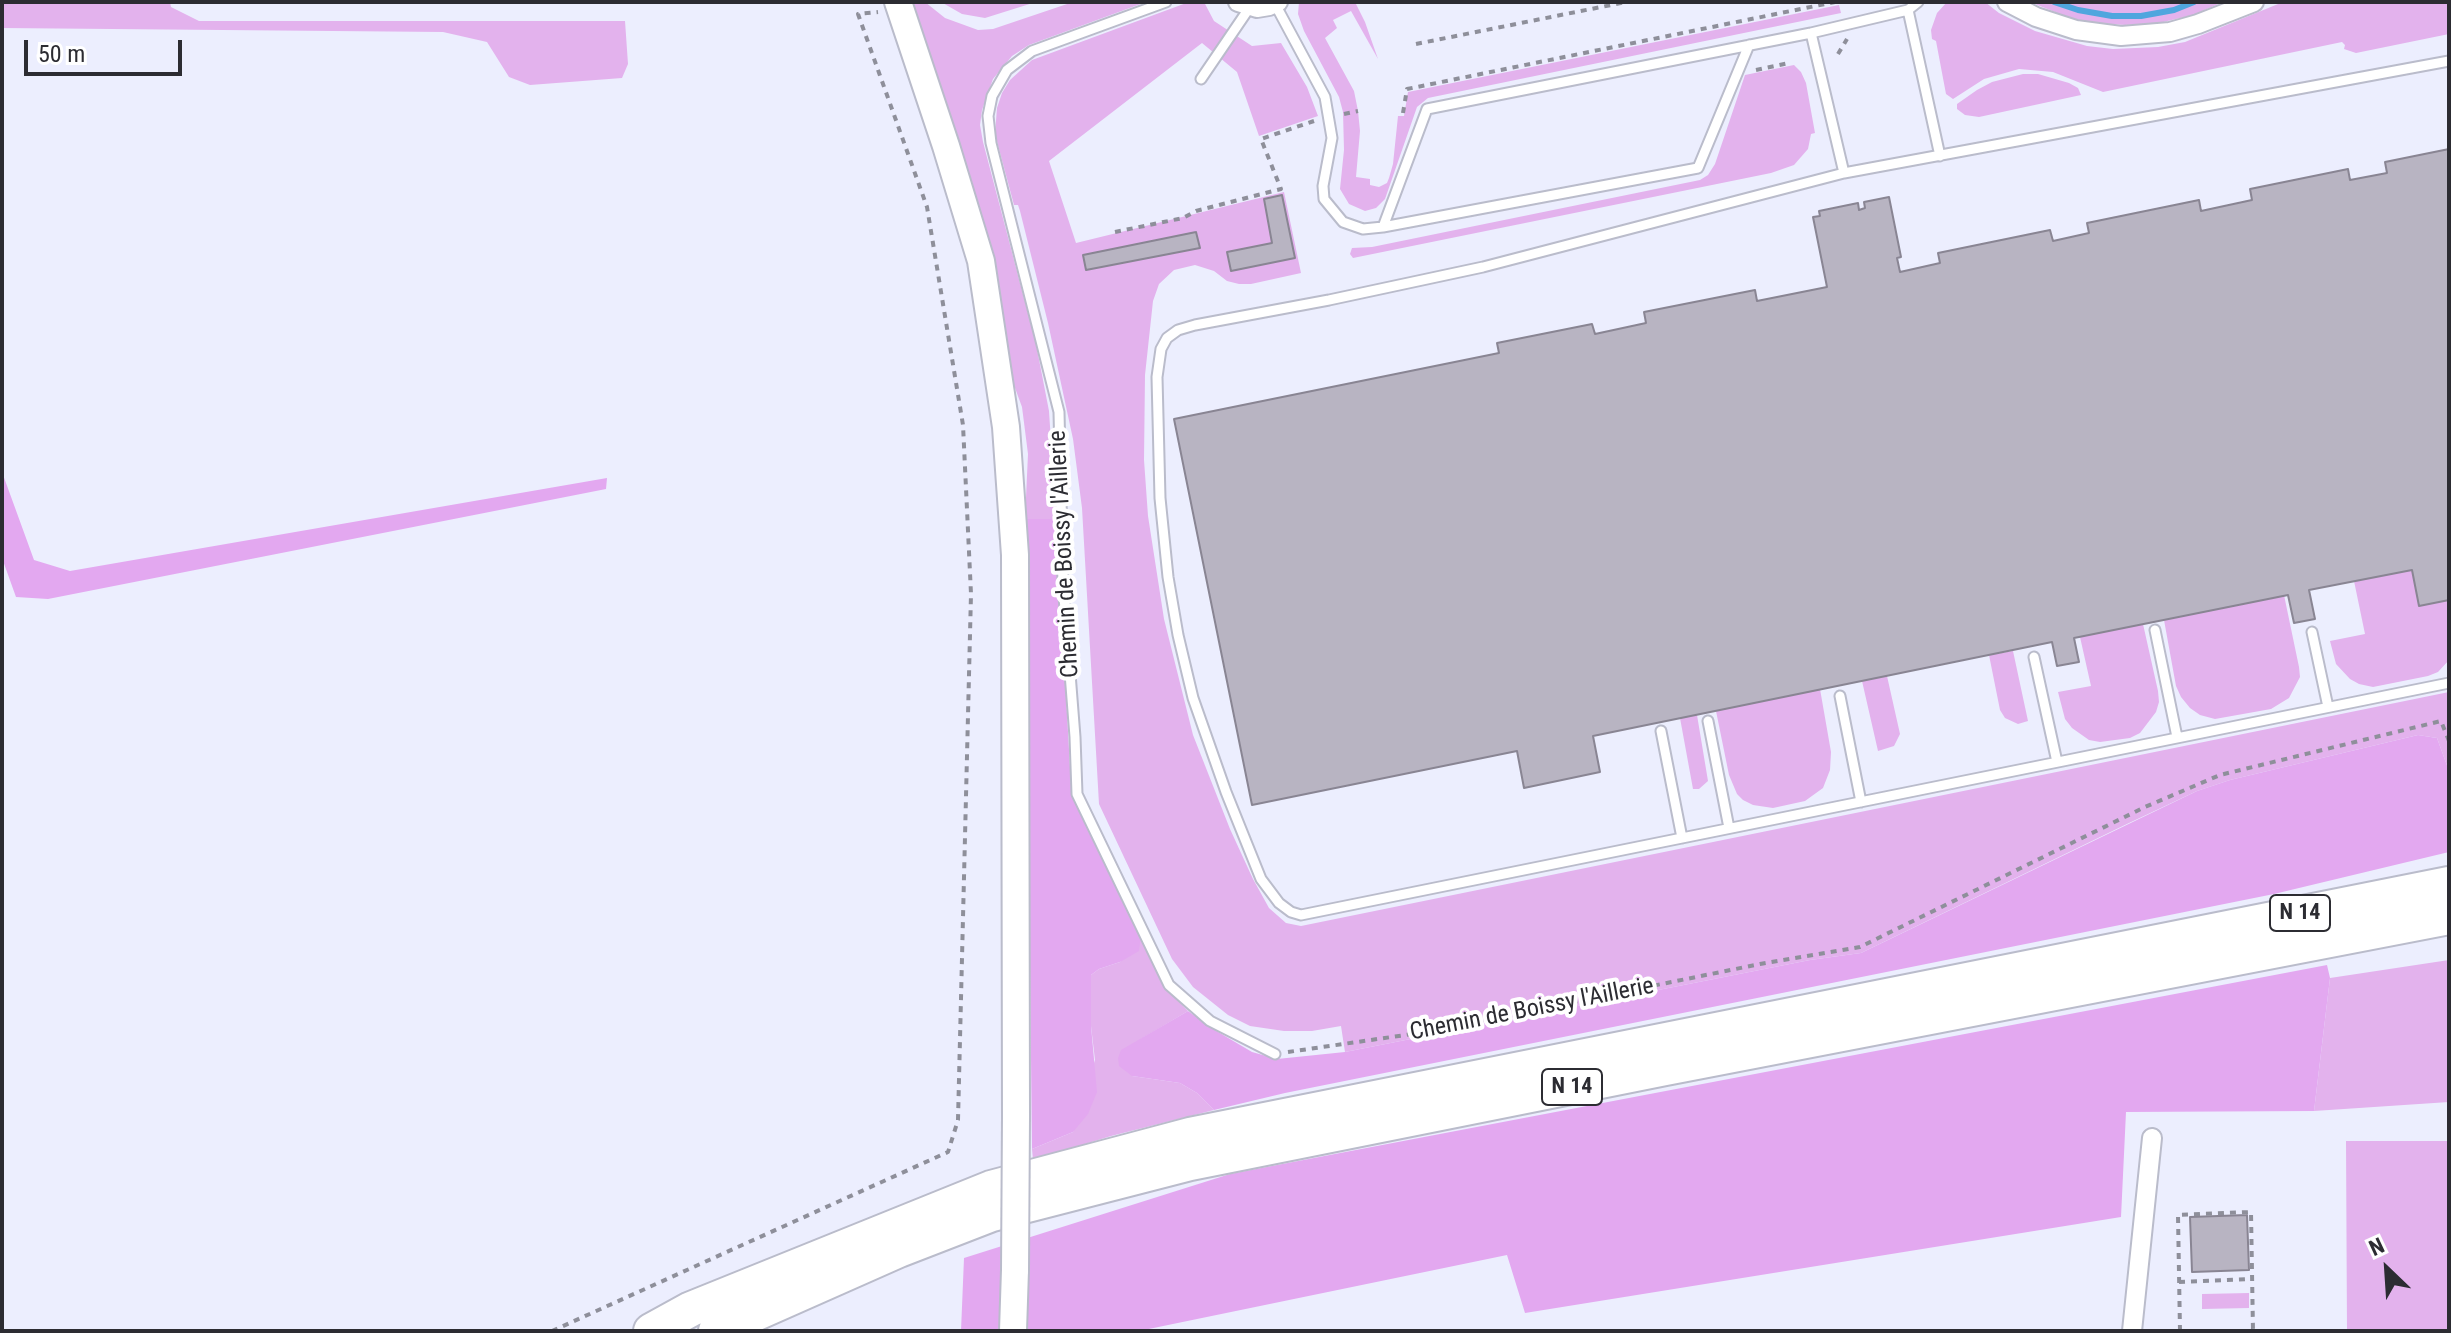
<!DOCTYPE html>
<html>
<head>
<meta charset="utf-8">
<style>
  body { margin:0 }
  #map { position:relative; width:2451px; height:1333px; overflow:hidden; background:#eceefe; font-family:"Roboto Condensed",sans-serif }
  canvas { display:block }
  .frame { position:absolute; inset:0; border:4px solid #2c2c32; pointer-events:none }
  .north { position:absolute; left:2347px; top:1229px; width:80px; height:80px; -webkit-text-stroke:6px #fff; paint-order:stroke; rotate:335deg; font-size:22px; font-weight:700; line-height:32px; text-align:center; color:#2c2c32 }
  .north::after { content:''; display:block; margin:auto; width:28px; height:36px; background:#2c2c32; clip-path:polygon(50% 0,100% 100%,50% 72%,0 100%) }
  .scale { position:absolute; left:24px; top:40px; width:158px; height:36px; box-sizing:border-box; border:4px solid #2c2c32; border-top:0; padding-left:10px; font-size:24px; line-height:28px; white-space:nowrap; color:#2c2c32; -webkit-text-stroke:6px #fff; paint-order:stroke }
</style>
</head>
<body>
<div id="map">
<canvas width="2451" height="1333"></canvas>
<div class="frame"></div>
<div class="north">N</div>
<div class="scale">50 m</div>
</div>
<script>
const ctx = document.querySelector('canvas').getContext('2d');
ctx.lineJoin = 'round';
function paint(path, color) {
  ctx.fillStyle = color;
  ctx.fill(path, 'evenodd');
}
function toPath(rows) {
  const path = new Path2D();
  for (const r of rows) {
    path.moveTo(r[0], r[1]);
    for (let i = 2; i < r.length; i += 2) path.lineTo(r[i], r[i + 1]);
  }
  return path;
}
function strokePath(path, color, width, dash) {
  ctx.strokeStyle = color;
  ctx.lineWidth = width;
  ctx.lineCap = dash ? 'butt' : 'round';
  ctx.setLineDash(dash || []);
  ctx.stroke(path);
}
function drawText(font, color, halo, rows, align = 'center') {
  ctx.font = font + ' "Roboto Condensed",sans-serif';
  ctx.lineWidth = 8;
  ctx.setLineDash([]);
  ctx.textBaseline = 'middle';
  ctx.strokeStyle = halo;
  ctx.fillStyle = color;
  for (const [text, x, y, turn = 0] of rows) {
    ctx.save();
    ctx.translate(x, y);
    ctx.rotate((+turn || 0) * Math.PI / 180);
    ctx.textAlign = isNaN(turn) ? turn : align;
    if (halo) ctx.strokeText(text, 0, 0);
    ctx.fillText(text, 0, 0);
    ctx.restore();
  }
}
const green = toPath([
  [2,2,170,2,171,7,199,21,625,21,628,64,622,78,530,85,509,77,487,42,443,32,2,28],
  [911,2,925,2,945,18,978,30,993,29,1073,2,1146,2,1029,45,1012,56,993,79,982,110,980,125,983,142,1036,344,1049,411,1056,519,1025,519,1028,454,1022,407,1011,377],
  [941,2,1036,2,985,18,962,14],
  [1189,2,1204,2,1214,21,1252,46,1281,43,1307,87,1318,116,1259,136,1237,72,1202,43,1049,161,1076,243,1284,192,1301,273,1251,284,1239,284,1227,281,1214,271,1195,265,1174,270,1159,284,1153,301,1145,375,1144,460,1148,516,1164,619,1193,735,1230,829,1253,879,1269,908,1286,923,1301,926,2449,692,2449,771,2437,738,2418,735,2230,780,2197,791,2129,823,1861,953,1810,960,1345,1052,1341,1026,1312,1031,1284,1031,1250,1026,1228,1015,1193,987,1172,959,1099,804,1082,508,1073,439,1048,323,1020,211,1018,205,1014,205,995,134,997,108,1002,93,1010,80,1032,60],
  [1299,2,1355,2,1365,22,1378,59,1351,11,1333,20,1337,28,1325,38,1354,91,1358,111,1360,131,1356,177,1370,179,1370,185,1379,187,1387,183,1389,178,1393,164,1398,116,1404,116,1408,92,1839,5,1841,13,1428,98,1417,107,1385,199,1376,208,1365,211,1349,204,1340,189,1344,150,1343,112,1339,97,1304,31,1298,14],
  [1947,2,1985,2,1999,13,2035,31,2087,46,2113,49,2158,47,2185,42,2283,2,2449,2,2449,34,2356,53,2344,49,2345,45,2342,42,2103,92,2053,72,2019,69,1984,79,1953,99,1946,94,1936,41,1932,39,1931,30,1937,13],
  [2030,2,2223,2,2193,15,2159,23,2125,25,2096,23,2070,18],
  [1794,65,1801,72,1806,83,1815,133,1811,134,1808,149,1794,165,1771,173,1353,258,1350,254,1352,248,1372,247,1700,180,1708,175,1715,164,1745,75],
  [2023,74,2038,74,2069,83,2078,88,2081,95,1979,117,1965,115,1957,109,1957,104,1977,90,1992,82],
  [2412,570,2449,600,2449,660,2438,672,2428,676,2373,687,2359,684,2350,679,2336,664,2330,641,2365,634,2354,581],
  [2284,595,2299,667,2300,677,2289,698,2271,709,2215,719,2200,715,2190,708,2181,697,2176,686,2164,620],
  [2143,624,2158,691,2159,702,2156,712,2140,733,2130,738,2100,742,2089,740,2072,728,2065,719,2058,692,2091,686,2080,637],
  [2013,651,2028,721,2018,724,2005,718,2000,710,1989,655],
  [1887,676,1900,734,1894,746,1878,751,1862,681],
  [1820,689,1831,752,1830,770,1823,788,1805,801,1773,808,1753,805,1743,800,1737,794,1729,775,1716,711],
  [1697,715,1708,781,1699,789,1693,789,1680,718],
  [1141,935,1168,990,1188,1011,1141,1039,1132,1076,1180,1083,1197,1093,1214,1110,1111,1136,1033,1160,1032,1149,1073,1132,1095,1060,1091,1026,1091,975,1099,969,1120,962],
  [2449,960,2449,1102,2314,1111,2330,978],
  [2346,1141,2449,1141,2449,1331,2347,1331],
  [2249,1293,2249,1308,2202,1309,2202,1294]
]);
const forest = toPath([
  [2,472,34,560,70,571,607,478,606,489,48,599,16,597,2,558],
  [1025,519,1056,519,1071,785,1141,935,1139,951,1120,962,1099,969,1091,975,1091,1026,1097,1092,1088,1114,1073,1132,1032,1149],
  [2418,735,2437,738,2449,771,2449,852,2274,894,1285,1093,1214,1110,1197,1093,1180,1083,1132,1076,1119,1066,1118,1058,1121,1050,1188,1011,1213,1029,1252,1052,1277,1059,1345,1052,1810,960,1861,953,2197,791,2230,780],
  [2327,965,2330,978,2314,1111,2126,1112,2121,1217,1525,1313,1507,1255,1139,1331,961,1331,964,1258,1230,1174]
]);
const stream = toPath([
  [2054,2,2078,10,2112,16,2141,16,2174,10,2194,2]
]);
const building = toPath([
  [2449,149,2449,600,2419,606,2412,570,2309,590,2315,619,2294,623,2288,595,2074,638,2079,662,2057,666,2052,642,1593,736,1600,772,1524,788,1517,751,1252,805,1174,419,1499,353,1497,343,1592,324,1595,334,1646,323,1644,312,1755,290,1757,301,1827,287,1813,217,1820,216,1819,211,1858,203,1859,210,1865,208,1864,202,1889,197,1901,257,1897,258,1900,272,1940,263,1938,253,2050,230,2053,241,2089,233,2087,223,2199,200,2201,211,2252,200,2250,189,2348,169,2350,180,2387,173,2385,162,2449,149],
  [1282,195,1295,258,1231,271,1227,252,1272,243,1264,199,1282,195],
  [1196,232,1200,248,1086,270,1083,255,1196,232],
  [2247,1215,2249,1270,2192,1272,2190,1217,2247,1215]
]);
const path = toPath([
  [1416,44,1626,2],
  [1838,54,1847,39],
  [1756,70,1789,63],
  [1403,113,1407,89,1835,2],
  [1344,114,1358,111],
  [1115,232,1183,218,1196,211,1281,189,1261,139,1314,121],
  [1288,1052,1426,1032,1760,964,1860,947,2145,807,2220,775,2441,721,2449,741],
  [2179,1282,2252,1279],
  [552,1331,948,1152,958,1120,971,594,963,425,927,207,858,14,878,12],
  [2180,1331,2178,1215,2251,1212,2253,1331]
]);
const lane = toPath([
  [1166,2,1032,51,1007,70,992,96,988,116,991,143,1059,412,1063,584,1075,737,1077,794,1169,985,1210,1021,1275,1054],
  [1918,2,1908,10,1940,156],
  [1275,4,1325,97,1332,138,1323,186,1324,199,1343,222,1363,229,1383,227,1427,109,1811,33,1908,10],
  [1811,33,1844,173],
  [2449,61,1844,173,1483,267,1329,300,1195,325,1178,330,1167,338,1161,349,1157,377,1160,498,1168,577,1178,635,1193,698,1226,792,1261,879,1279,903,1291,912,1301,915,2449,683],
  [1201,79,1250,7],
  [1383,227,1698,168,1749,45],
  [2155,630,2177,737],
  [2312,632,2328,707],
  [2034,657,2057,762],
  [1840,696,1861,802],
  [1708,721,1729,828],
  [1661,731,1682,838]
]);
const street = toPath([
  [1238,2,1257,8,1269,6,1278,2],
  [2007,2,2036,17,2076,30,2121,36,2170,32,2198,24,2254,2],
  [2132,1331,2152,1138]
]);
const secondary = toPath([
  [898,2,946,146,981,261,1006,427,1015,555,1016,1117],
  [1013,1331,1015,1270]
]);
const highway = toPath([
  [651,1331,691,1309,991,1188,1190,1135,2449,884],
  [716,1331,899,1250,992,1214,1190,1163,1665,1068,2449,917]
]);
const secondaryBridge = toPath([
  [1015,1270,1016,1117]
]);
const shields = [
  [2300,913,60],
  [1572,1087,60]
];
const shieldNames = [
  ["N 14",2300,913],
  ["N 14",1572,1087]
];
const streetNames = [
  ["Chemin de Boissy l'Aillerie",1065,554,-93],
  ["Chemin de Boissy l'Aillerie",1532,1010,-11]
];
paint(green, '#e3b2ed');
paint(forest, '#e3a8f0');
strokePath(stream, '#4fa6de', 6);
paint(building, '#b8b4c2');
strokePath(building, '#898593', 2);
strokePath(lane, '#babccb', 13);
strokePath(street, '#babccb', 22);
strokePath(secondary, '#babccb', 30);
strokePath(highway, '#babccb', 38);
strokePath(path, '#8e8f9a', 4, [6, 6]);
strokePath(lane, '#fff', 9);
strokePath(street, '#fff', 18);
strokePath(secondary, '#fff', 26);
strokePath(highway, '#fff', 34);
strokePath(secondaryBridge, '#babccb', 30, []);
strokePath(secondaryBridge, '#fff', 26);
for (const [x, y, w] of shields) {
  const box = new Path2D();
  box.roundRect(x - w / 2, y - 18, w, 36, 6);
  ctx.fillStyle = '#fff';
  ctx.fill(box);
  strokePath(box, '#2c2c32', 2);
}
drawText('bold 22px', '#2c2c32', null, shieldNames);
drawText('24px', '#2c2c32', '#fff', streetNames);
</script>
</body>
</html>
